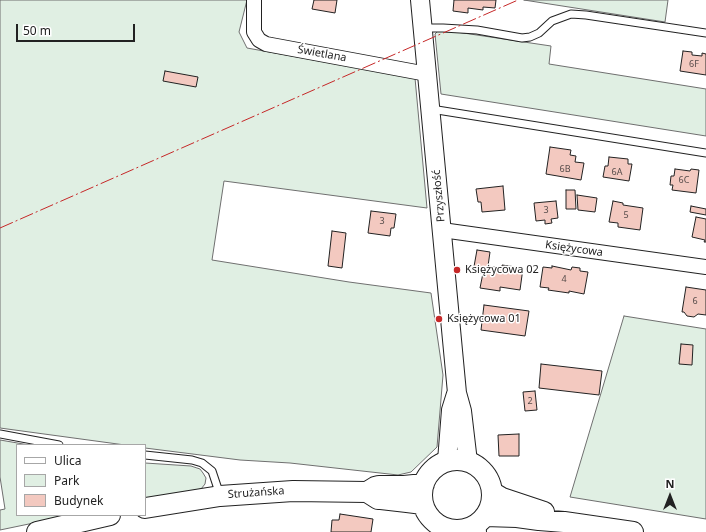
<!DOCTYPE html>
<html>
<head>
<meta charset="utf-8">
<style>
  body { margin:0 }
  #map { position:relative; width:706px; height:532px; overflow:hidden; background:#fff; font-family:"Noto Sans",sans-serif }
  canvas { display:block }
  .legend { position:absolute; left:16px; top:444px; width:130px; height:72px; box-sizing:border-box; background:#fff; border:1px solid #a7a7a7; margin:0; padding:5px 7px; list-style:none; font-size:12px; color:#222 }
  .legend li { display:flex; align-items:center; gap:8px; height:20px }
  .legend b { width:20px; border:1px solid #a7a7a7 }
  .north { position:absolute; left:650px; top:476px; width:40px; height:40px; -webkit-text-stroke:3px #fff; paint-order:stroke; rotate:0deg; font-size:11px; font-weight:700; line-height:16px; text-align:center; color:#222 }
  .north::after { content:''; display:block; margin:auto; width:14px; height:18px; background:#222; clip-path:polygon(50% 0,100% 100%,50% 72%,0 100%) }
  .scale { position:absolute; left:16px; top:24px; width:119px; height:18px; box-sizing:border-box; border:2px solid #222; border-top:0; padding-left:5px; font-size:12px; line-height:14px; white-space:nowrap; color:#222; -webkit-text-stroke:3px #fff; paint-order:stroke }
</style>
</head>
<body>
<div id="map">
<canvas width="706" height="532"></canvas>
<ul class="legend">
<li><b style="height:5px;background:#fff"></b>Ulica</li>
<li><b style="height:11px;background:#e0efe3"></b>Park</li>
<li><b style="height:11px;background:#f3c9c0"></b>Budynek</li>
</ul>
<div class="north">N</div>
<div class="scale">50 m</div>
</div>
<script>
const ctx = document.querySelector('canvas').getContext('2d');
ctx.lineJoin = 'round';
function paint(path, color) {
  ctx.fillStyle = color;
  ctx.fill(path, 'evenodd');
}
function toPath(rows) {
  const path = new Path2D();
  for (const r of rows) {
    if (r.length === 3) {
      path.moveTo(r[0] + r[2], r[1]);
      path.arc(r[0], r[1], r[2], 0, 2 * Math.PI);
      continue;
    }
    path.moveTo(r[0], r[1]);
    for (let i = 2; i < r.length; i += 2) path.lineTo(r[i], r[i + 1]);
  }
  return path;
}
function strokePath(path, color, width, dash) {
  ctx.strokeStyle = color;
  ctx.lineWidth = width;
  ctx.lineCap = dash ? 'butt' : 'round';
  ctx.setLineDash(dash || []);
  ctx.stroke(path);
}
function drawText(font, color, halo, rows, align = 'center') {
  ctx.font = font + ' "Noto Sans",sans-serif';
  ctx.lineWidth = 3;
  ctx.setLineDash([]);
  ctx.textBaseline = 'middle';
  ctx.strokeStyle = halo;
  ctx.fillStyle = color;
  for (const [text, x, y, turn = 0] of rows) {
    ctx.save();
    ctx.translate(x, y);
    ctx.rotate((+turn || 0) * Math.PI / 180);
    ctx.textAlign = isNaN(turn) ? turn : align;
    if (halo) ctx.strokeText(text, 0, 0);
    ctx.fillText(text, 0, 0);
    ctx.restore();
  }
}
const green = toPath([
  [0,0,247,0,239,32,247,48,415,78,427,208,224,181,212,260,349,282,431,293,443,375,437,447,411,472,398,475,290,463,240,460,145,448,145,445,125,445,0,428,0,0],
  [524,0,668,0,665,22,524,0],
  [443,30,551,46,549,64,706,89,706,136,441,94,435,34,438,31,443,30],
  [624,316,706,329,706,519,570,497,624,316],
  [0,440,29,445,17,445,17,515,72,515,0,530,0,510,5,509,0,477,0,440],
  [145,463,191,466,200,469,203,473,206,478,205,484,201,489,145,500,145,463]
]);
const building = toPath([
  [314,0,337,0,335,13,312,9,314,0],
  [454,0,496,0,495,8,483,7,483,10,468,8,468,13,453,11,454,0],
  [683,51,692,52,692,55,702,56,702,53,706,54,706,75,680,71,683,51],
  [165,71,198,77,196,87,163,81,165,71],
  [550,147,571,150,570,155,576,156,575,162,584,163,581,180,546,174,550,147],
  [609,157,628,159,628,164,632,164,629,181,603,177,605,166,608,166,609,157],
  [675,169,690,171,691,169,699,170,696,193,672,190,673,185,670,185,671,176,674,176,675,169],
  [503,186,505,210,482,212,481,202,478,202,476,189,503,186],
  [566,190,575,190,576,209,566,209,566,190],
  [577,195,597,198,595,212,578,210,577,195],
  [556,201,558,218,551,219,552,223,545,224,545,220,536,221,534,203,556,201],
  [613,201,623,203,623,205,643,208,640,230,618,227,618,223,609,222,613,201],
  [691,206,706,209,706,215,690,212,691,206],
  [371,211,396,214,394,228,391,228,390,236,368,233,371,211],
  [696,217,706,219,706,242,704,242,705,240,692,237,696,217],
  [332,231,346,233,342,268,328,266,332,231],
  [477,250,490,252,488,266,502,268,502,265,523,268,520,290,500,287,500,291,480,288,483,273,473,272,477,250],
  [552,266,571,270,572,267,580,268,580,271,588,272,584,294,569,291,569,293,548,290,549,288,540,287,543,267,552,268,552,266],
  [686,287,706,290,706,315,698,314,694,317,687,316,684,312,682,312,686,287],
  [484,305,529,311,525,336,481,330,484,305],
  [681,344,693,345,692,365,679,364,681,344],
  [541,364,602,371,599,395,539,388,541,364],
  [535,391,537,410,525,411,523,392,535,391],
  [519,434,519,456,499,456,498,435,519,434],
  [340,514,373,519,371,532,331,532,332,520,339,520,340,514]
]);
const service = toPath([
  [423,28,443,28,477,30,522,38,530,37,539,33,552,21,571,14,586,15,706,33],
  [431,109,706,153],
  [0,434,59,445],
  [145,455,192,460,202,463,212,471,220,495]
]);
const minor = toPath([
  [254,0,254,32,259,40,266,44,427,74],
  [442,230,706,267]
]);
const tertiary = toPath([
  [420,0,457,393,462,411,468,462],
  [447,461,451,410,456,394],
  [476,524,477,532],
  [454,529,455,532]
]);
const secondary = toPath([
  [457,495,35],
  [367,492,375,487,379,486,404,486,424,484],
  [492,492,502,498,544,512],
  [145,508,220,496,293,491,367,492,378,499,381,499,407,502,423,504],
  [485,516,517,517,539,520,564,522,633,532],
  [37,532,110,515]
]);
const power = toPath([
  [0,228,518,0]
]);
const markers = [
  [457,270,4,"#c62828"],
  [439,319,4,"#c62828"]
];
const numberNames = [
  ["6F",694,64],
  ["6B",565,169],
  ["6A",617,172],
  ["6C",684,180],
  ["3",546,210],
  ["5",626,215],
  ["3",382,221],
  ["4",564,279],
  ["6",695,301],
  ["2",530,401]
];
const streetNames = [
  ["Świetlana",322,54,10],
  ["Przyszłość",439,196,-95],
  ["Księżycowa",574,249,8],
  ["Strużańska",256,493,-4]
];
const poiNames = [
  ["Księżycowa 02",465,270],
  ["Księżycowa 01",447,319]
];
paint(green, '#e0efe3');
strokePath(green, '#6f6f6f', 1);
paint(building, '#f3c9c0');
strokePath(building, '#222', 1);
strokePath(service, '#222', 9);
strokePath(minor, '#222', 16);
strokePath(tertiary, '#222', 20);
strokePath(secondary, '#222', 22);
strokePath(service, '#fff', 7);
strokePath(minor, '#fff', 14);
strokePath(tertiary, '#fff', 18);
strokePath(secondary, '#fff', 20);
strokePath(power, '#c62828', 1, [14, 3, 2, 3]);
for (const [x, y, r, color] of markers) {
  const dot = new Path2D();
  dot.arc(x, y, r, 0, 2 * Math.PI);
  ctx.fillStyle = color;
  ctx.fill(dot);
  strokePath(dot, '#fff', 1.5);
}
drawText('9px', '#564c4a', null, numberNames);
drawText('11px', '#222', '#fff', streetNames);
drawText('11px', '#222', '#fff', poiNames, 'left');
</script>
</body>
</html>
